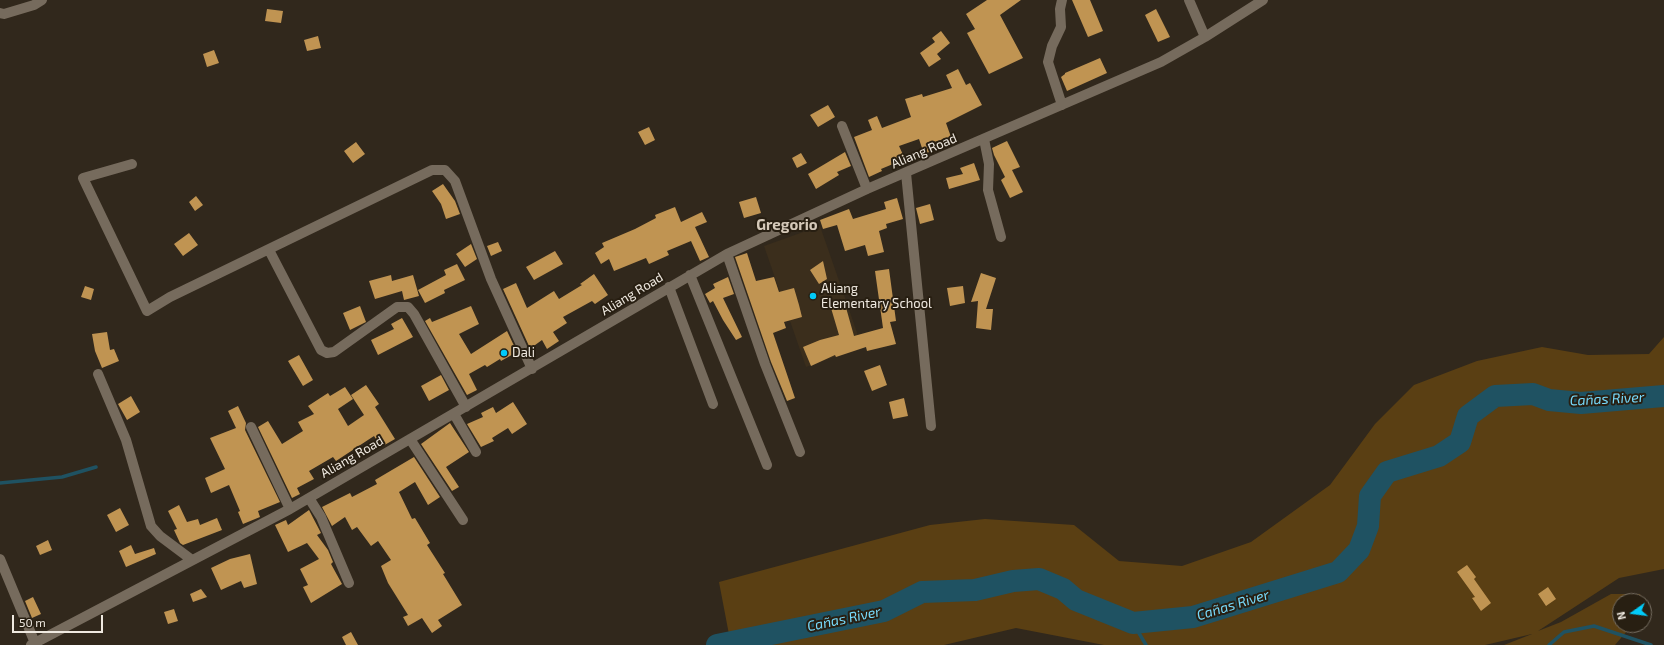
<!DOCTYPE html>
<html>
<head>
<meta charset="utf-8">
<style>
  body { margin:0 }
  #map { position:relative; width:1664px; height:645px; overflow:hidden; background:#31281c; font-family:"Exo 2",sans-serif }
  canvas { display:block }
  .north { position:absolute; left:1612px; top:593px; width:40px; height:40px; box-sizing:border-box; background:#281f12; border:1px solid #787064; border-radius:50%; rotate:256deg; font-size:11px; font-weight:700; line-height:16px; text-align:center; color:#efe9e0 }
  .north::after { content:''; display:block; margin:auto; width:14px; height:18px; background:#01cbf9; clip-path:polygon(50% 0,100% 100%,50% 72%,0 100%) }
  .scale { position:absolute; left:12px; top:615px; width:91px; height:18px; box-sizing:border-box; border:2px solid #efe9e0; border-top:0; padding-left:5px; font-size:12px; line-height:14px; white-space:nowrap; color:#efe9e0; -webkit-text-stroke:3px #281f12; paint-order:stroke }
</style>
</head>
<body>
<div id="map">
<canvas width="1664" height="645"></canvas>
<div class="north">N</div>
<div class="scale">50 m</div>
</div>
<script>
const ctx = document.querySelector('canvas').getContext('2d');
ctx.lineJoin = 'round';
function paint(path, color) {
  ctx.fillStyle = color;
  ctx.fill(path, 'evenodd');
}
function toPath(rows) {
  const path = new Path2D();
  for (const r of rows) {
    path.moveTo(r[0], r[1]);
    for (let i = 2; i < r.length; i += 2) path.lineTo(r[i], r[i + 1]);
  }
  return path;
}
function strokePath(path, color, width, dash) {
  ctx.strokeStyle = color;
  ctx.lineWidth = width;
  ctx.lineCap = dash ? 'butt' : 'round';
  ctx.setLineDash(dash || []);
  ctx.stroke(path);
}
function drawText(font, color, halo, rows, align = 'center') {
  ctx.font = font + ' "Exo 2",sans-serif';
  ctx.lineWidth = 4;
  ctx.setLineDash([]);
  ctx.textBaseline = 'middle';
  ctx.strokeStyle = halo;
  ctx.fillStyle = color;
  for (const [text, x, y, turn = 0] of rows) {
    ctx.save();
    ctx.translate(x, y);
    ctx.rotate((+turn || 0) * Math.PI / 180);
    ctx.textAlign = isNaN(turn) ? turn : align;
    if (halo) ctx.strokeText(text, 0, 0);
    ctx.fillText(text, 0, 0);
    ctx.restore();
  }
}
const built = toPath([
  [820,226,862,347,806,367,764,246]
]);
const green = toPath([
  [1664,337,1664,569,1619,578,1538,631,1561,622,1611,594,1640,594,1642,601,1620,601,1620,625,1632,625,1615,645,1504,645,1532,634,1485,645,1104,645,1016,628,944,645,731,645,719,582,930,525,985,519,1074,525,1119,561,1182,566,1251,542,1330,485,1375,424,1414,385,1477,361,1542,347,1588,355,1649,354]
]);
const stream = toPath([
  [0,483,62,477,96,467],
  [1133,623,1146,645],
  [1549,645,1564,632,1594,626,1651,645]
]);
const river = toPath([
  [717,645,884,611,922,592,975,590,1013,581,1039,579,1063,589,1076,600,1133,623,1193,617,1338,572,1359,550,1368,526,1370,496,1387,472,1439,456,1460,442,1468,416,1495,396,1533,394,1549,400,1581,403,1664,396]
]);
const building = toPath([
  [987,0,1021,0,1000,15,1023,58,989,74,967,33,975,29,966,14],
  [1072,0,1090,0,1103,31,1088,37],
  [267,9,283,11,281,23,265,21],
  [1156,9,1170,37,1158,42,1145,15],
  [941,31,950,43,937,54,941,59,929,67,920,53,935,42,932,38],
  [318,36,321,48,307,51,304,40],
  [214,50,219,63,207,67,203,54],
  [1100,58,1107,73,1067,91,1061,77,1065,74,1065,73],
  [958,69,966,85,970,83,982,105,946,123,951,137,934,142,937,149,924,154,919,139,899,146,905,159,881,169,882,171,869,177,854,137,872,130,868,120,877,116,882,128,911,117,905,99,922,94,923,97,952,88,946,75],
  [828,105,835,117,818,127,810,115],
  [649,127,655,140,645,145,638,132],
  [1007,141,1020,167,1012,170,1023,192,1010,198,1001,180,1005,177,994,155,992,148],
  [356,142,365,154,353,163,344,151],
  [845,152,851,166,837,172,839,175,816,189,808,174],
  [801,153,807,163,797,168,792,158],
  [974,163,980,180,949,189,946,178,963,174,960,168],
  [443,184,455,201,460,214,446,219,441,204,432,191],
  [196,196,203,205,195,211,189,202],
  [756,197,761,213,744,218,739,202],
  [897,198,903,219,886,224,887,228,879,231,884,252,868,256,865,245,845,251,837,225,823,229,820,220,849,209,853,219,886,209,884,202],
  [930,204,934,220,920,224,916,208],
  [675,207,681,222,702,212,707,222,695,227,709,257,700,261,691,241,667,251,669,255,649,264,646,258,614,271,609,259,601,264,595,253,604,247,602,243,635,229,656,218,655,215],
  [189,233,198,245,183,256,174,244],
  [498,242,502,251,491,256,487,246],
  [471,244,477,259,465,267,456,254],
  [555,251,563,264,534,280,526,267],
  [747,253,756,281,774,277,779,292,794,288,799,305,802,317,784,322,786,328,773,333,795,398,787,401,771,362,735,257],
  [823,261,827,279,819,284,810,270],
  [457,264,465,280,444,290,445,293,425,303,418,290,446,275,444,270],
  [889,269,896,321,890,322,896,344,867,351,866,347,836,357,835,355,811,366,803,347,820,340,839,335,831,308,845,304,854,336,883,328,875,271],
  [981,273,996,278,986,309,993,309,991,330,976,328,978,301,971,302],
  [594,274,608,295,595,304,592,301,563,317,567,323,553,332,559,341,547,349,542,340,531,348,529,346,503,289,516,283,527,308,554,291,559,299,582,285,580,284],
  [391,275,392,281,413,275,419,296,404,300,402,291,375,299,369,281],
  [728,277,734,294,723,298,742,337,736,340,723,320,713,301,710,303,705,294,715,288,713,284],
  [85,286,94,289,91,300,81,297],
  [963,286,965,303,950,306,947,288],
  [360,306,366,322,350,330,343,313],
  [471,306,479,324,459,334,471,354,507,331,517,352,501,361,500,359,487,367,485,365,469,374,477,390,467,395,425,321,430,318,432,322],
  [402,318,413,337,378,355,371,340,394,329,391,324],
  [107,332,110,350,114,349,119,361,102,368,95,351,92,334],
  [299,355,313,380,303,386,288,361],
  [880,365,887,385,872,391,864,371],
  [441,375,449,390,429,401,421,386],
  [366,385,379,404,375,407,395,439,381,447,374,436,336,461,333,457,309,471,314,479,297,488,300,494,292,498,258,427,268,421,282,444,303,431,298,422,314,414,308,406,328,393,330,396,345,387,353,399,338,409,348,426,364,415,351,395],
  [131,396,140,412,127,420,118,404],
  [904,398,908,416,893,419,889,402],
  [513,402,527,424,512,434,508,428,492,438,494,441,481,447,467,424,483,417,481,413,493,407,496,413],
  [238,406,246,423,245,430,280,502,258,511,260,517,243,524,238,512,240,511,229,485,211,493,205,478,225,469,210,438,236,428,228,411],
  [450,423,469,452,446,467,459,487,452,491,421,444],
  [414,457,440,497,428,505,415,482,399,492,412,519,415,518,430,543,427,545,445,573,443,574,462,605,438,620,442,626,432,633,422,618,408,626,403,617,408,615,388,583,381,566,391,560,378,541,371,546,357,527,352,530,345,517,332,526,322,507,350,493,352,497,377,484,375,480],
  [179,505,187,522,198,519,200,525,217,518,222,530,183,545,180,543,174,530,177,529,168,511],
  [120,508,129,525,116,532,107,515],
  [309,510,321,533,317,535,328,550,333,562,331,564,342,584,311,603,303,587,308,585,300,569,319,559,307,543,288,552,275,525,286,520,288,525],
  [48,540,52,550,40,555,36,546],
  [131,545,135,554,154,548,156,554,126,567,119,551],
  [250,554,257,584,244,588,241,581,221,590,211,568,230,559],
  [1467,565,1476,577,1474,579,1491,603,1481,611,1472,598,1475,597,1457,572],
  [1548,587,1556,599,1546,606,1538,594],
  [201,589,207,597,193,602,190,594],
  [33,597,41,614,32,618,25,601],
  [174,609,178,621,168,624,164,612],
  [351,632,358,645,346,645,342,637]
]);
const minor = toPath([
  [1062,0,1060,9,1061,27,1052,46,1048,62,1062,105],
  [1189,0,1205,37],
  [0,13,4,14,34,5,42,0],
  [842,126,867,189],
  [984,139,989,164,988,190,1001,237],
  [132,164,83,178,147,311,170,297,432,170,445,170,455,181,491,279,532,369],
  [906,173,931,426],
  [269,250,321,350,327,353,334,352,397,307,408,307,414,314,466,407],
  [727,254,765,364,800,452],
  [690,275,767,465],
  [669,287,713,404],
  [98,374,126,440,151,526,160,536,192,560],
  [454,414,476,452],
  [251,427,290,509],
  [410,439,463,520],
  [309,498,321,517,349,583],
  [0,559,35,643],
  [31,645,290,509,727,254,867,189,1161,62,1205,37,1263,0]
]);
const markers = [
  [813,296,4,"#01cbf9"],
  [504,353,4,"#01cbf9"]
];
const streetNames = [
  ["Aliang Road",924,151,-23],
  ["Aliang Road",632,294,-31],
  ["Aliang Road",352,457,-30]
];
const poiNames = [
  ["Aliang",821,289],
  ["Elementary School",821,304],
  ["Dali",512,353]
];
const waterNames = [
  ["Cañas River",1607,399,-3],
  ["Cañas River",1233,605,-17],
  ["Cañas River",844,619,-12]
];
const quarterNames = [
  ["Gregorio",787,225]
];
paint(built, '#3b2e1c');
paint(green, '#5a3f13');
strokePath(stream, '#1f5262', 3.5);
strokePath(river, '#1f5262', 22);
paint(building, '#c09452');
strokePath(minor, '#766b5d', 10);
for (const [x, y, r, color] of markers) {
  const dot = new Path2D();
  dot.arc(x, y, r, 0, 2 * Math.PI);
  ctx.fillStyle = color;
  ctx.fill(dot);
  strokePath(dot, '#281f12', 1.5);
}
drawText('13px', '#efe9e0', '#281f12', streetNames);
drawText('13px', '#efe9e0', '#281f12', poiNames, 'left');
drawText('italic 14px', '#78dbfc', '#281f12', waterNames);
drawText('bold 15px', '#d5c9b9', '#281f12', quarterNames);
</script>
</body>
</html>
